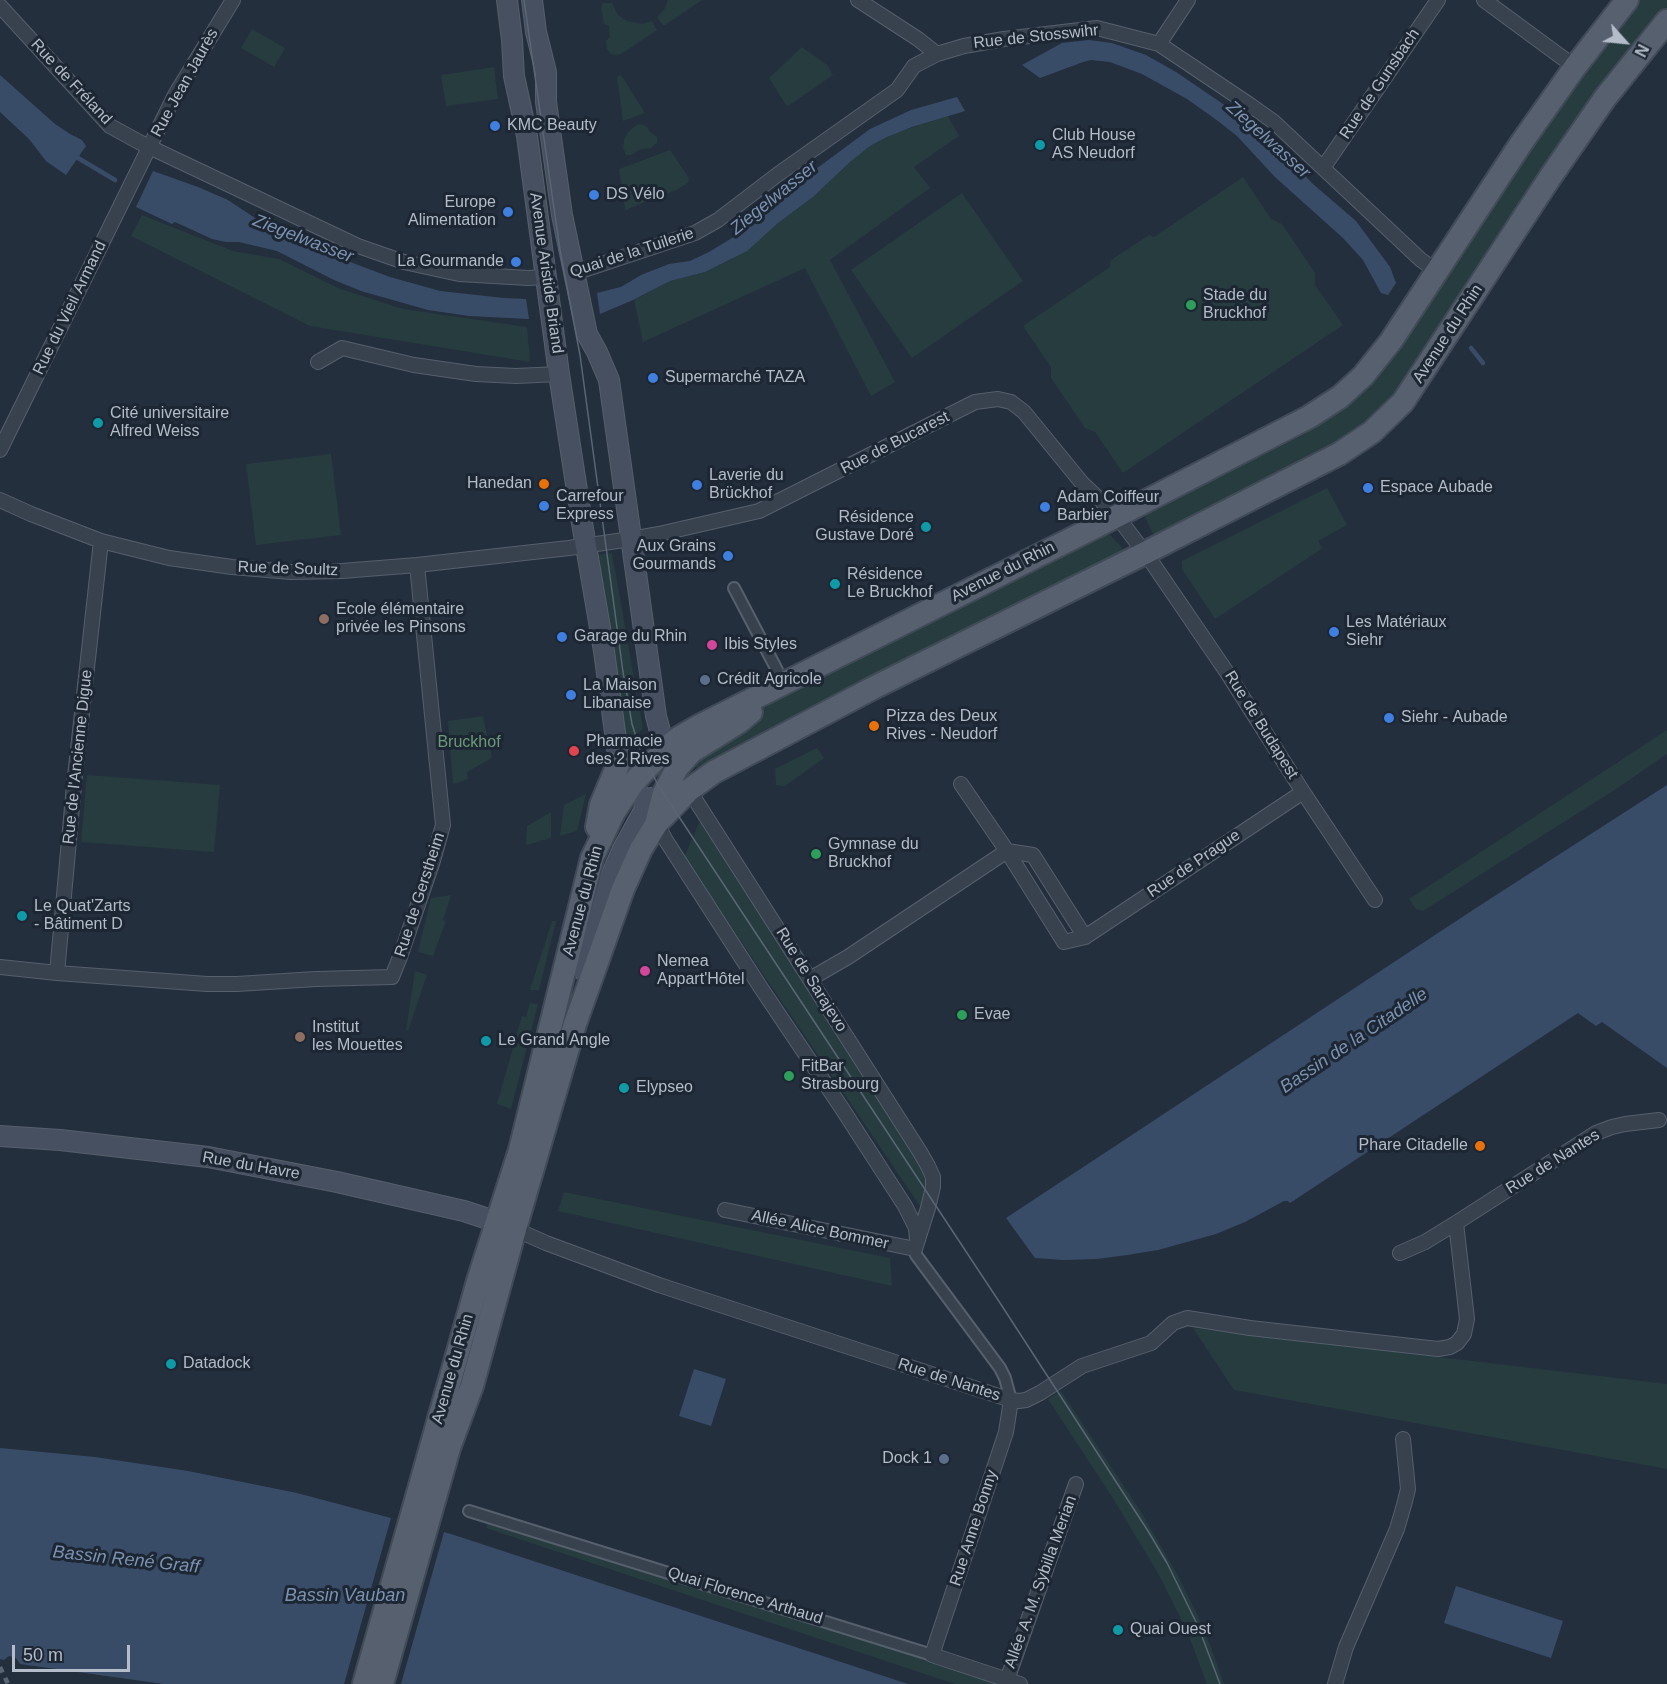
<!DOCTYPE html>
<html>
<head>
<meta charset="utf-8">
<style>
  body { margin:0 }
  #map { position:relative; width:1667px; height:1684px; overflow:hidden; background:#242f3e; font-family:Arial,sans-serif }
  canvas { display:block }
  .north { position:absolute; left:1595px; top:12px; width:60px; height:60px; -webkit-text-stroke:4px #1d2633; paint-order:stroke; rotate:117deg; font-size:16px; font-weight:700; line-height:24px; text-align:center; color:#b4bcc9 }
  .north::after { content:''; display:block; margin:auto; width:21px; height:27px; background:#b4bcc9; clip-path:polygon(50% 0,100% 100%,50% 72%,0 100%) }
  .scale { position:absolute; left:12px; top:1645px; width:118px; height:27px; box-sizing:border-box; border:3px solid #b4bcc9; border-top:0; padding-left:8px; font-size:18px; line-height:21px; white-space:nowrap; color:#b4bcc9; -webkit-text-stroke:4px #1d2633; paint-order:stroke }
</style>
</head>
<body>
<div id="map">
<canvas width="1667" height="1684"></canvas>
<div class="north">N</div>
<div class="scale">50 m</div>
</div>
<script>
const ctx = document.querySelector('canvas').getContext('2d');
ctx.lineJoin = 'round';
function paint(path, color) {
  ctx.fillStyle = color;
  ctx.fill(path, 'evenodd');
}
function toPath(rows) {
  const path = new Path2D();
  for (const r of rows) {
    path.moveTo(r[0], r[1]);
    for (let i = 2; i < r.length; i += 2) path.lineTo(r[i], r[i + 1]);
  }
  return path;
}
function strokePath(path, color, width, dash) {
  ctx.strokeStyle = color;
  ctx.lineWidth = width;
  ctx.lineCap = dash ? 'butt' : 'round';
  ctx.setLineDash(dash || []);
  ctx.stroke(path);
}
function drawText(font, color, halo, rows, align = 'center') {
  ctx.font = font + ' Arial,sans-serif';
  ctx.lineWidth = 6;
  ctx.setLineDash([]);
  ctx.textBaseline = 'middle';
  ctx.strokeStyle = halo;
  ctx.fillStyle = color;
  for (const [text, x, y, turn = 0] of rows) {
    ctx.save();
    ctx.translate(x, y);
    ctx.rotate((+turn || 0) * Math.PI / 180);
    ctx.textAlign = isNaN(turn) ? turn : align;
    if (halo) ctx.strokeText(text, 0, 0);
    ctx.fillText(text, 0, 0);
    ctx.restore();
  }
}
const green = toPath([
  [668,0,702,0,665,25,663,25,657,18,665,8],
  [1636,0,1667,0,1667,7,1647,32,1408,383,1360,430,1156,539,1145,518,1147,513,1299,437,1336,414,1350,402],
  [603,3,612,3,618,15,627,21,642,24,652,21,657,30,621,54,617,55,611,54,607,49,606,41,610,37,609,26,604,24,601,7],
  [252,29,285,48,274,67,241,48],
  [802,47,827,65,833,75,788,106,786,105,769,78],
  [494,67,498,99,446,106,441,75],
  [621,75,645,113,623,121,617,77],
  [948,116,959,136,914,167,930,188,830,260,895,382,871,396,805,268,643,342,634,300,670,281,705,272,730,260,754,244,778,223,813,197,850,162,870,146,898,132],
  [638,124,644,125,648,128,649,131,657,137,657,143,651,148,641,149,631,155,626,155,623,148,624,140,628,132],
  [670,150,689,178,688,183,676,190,625,210,619,169],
  [1243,177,1271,219,1282,224,1315,273,1315,285,1343,325,1123,473,1095,432,1085,428,1051,378,1051,367,1023,326,1110,267,1111,260,1149,235,1154,237],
  [962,193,1023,281,912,358,851,270],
  [142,215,233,251,279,259,338,288,403,309,527,327,530,362,310,326,131,236],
  [331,454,341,535,256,545,246,464],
  [1327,488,1347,525,1318,541,1322,548,1320,550,1215,619,1182,569,1182,561],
  [1105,529,1122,548,1121,553,705,766,697,768,691,764,744,726,776,698],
  [612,553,643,729,625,743,588,556],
  [483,716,492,758,467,772,468,779,453,784,448,721],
  [1667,730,1667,754,1616,789,1423,911,1416,909,1409,899],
  [817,748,824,758,785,786,776,785,775,769],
  [87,775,220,785,214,852,81,842],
  [586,794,577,831,560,836,564,805],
  [551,812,551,838,526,845,527,826],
  [700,821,928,1173,928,1183,922,1209,684,857],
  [451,895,443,920,446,921,433,956,418,952,431,898],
  [552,921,556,921,539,990,530,990],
  [415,971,427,975,408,1031,406,1030],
  [530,1003,538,1004,511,1109,497,1104,522,1016,526,1017],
  [564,1192,890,1258,892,1286,558,1211],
  [1193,1328,1667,1384,1667,1469,1234,1390],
  [1061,1391,1143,1515,1178,1576,1198,1616,1212,1650,1224,1684,1207,1684,1187,1631,1159,1575,1114,1500,1048,1399],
  [489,1519,496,1521,1000,1684,955,1684,486,1528]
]);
const water = toPath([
  [1089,40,1112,43,1146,55,1176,72,1223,104,1272,143,1313,184,1356,221,1390,267,1396,283,1388,295,1381,293,1363,260,1343,238,1275,177,1237,136,1218,121,1187,99,1142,74,1110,62,1091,60,1083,62,1040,78,1022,65,1062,43],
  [0,75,55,124,70,134,82,140,86,146,66,175,46,161,29,139,0,112],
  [957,97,965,111,912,127,887,137,870,146,850,162,813,197,778,223,747,251,705,272,670,281,633,300,600,314,597,293,621,287,641,275,669,264,690,261,709,252,742,232,816,169,870,129,911,110],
  [153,171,198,187,228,200,261,222,275,227,326,253,390,277,440,291,504,298,526,299,529,319,469,316,428,310,361,291,334,280,277,251,239,242,226,242,212,239,175,222,172,224,136,207],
  [1667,785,1667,1068,1602,1022,1596,1026,1578,1013,1290,1203,1288,1201,1284,1201,1245,1222,1216,1234,1158,1250,1127,1255,1097,1259,1064,1260,1035,1258,1006,1218,1476,908],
  [694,1369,726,1379,711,1426,679,1416],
  [0,1448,95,1457,188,1471,297,1493,451,1534,908,1684,164,1684,20,1664,16,1658,9,1656,4,1660,0,1659],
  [1456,1586,1563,1621,1551,1658,1444,1623]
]);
const pier = toPath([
  [391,1518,444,1532,401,1684,344,1684]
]);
const stream = toPath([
  [73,155,115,180],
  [1471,348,1483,363]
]);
const pedestrian = toPath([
  [734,588,777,670],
  [915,1249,916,1255,1000,1368,1005,1378,1011,1400],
  [469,1511,932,1655]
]);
const minor = toPath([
  [858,0,918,39,937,54,964,46,1004,39,1097,28,1159,44,1250,105,1274,122,1421,260,1437,271],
  [1484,0,1575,67],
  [0,6,110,126,141,143,358,246,404,262,459,274,528,278,547,277],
  [1159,44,1188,0],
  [1323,168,1438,0],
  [575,273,695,233,718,220,777,175,897,90,914,66,937,54],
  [318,362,342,348,414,365,476,374,516,376,559,374],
  [0,450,175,95,233,0],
  [0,500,31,514,101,541,169,558,232,567,291,572,342,571,417,565,569,548,631,539,659,534,759,511,975,402,998,399,1011,402,1024,412,1082,483,1117,516,1153,564,1226,671,1303,792,1375,900],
  [689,790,920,1152,928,1166,933,1177,933,1187,928,1208,915,1249,725,1210],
  [657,823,665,839,761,988,841,1107,905,1206,916,1228,917,1240],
  [1085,937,1033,855,1007,851,1064,942,1085,937,1303,792],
  [0,967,57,973,207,984,237,984,316,979,392,977,400,957,432,864,443,825,417,565],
  [57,973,74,785,101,541],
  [810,979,848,957,1007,851,961,784],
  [510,1227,546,1243,659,1285,1011,1400,1019,1401,1026,1400,1040,1393,1082,1366,1151,1343,1173,1323,1187,1318,1250,1328,1438,1349,1450,1347,1457,1343,1464,1334,1467,1319,1456,1223],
  [1400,1253,1425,1242,1456,1223,1596,1133,1612,1127,1625,1124,1659,1120],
  [1011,1400,1006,1432,932,1655,1020,1684],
  [1007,1680,1076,1484],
  [1335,1684,1346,1647,1397,1529,1404,1505,1408,1489,1403,1439]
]);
const secondary = toPath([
  [507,0,512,40,514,76,527,136,559,374,582,523,604,651,619,762,657,823],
  [532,0,536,32,546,72,546,102,562,215,587,334,597,352,609,380,656,716,661,735,673,760],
  [584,971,612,874,623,849,651,798],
  [0,1136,60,1140,208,1157,337,1182,464,1211,497,1222]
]);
const primary = toPath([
  [657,820,664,793,677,768,691,752,739,722,751,712],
  [597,827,601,805,619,762],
  [364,1684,478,1281,520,1150,592,858,614,812,633,783,667,747,680,737,701,725,1117,516,1309,417,1340,397,1363,376,1391,341,1522,142,1575,67,1627,0],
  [382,1684,449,1448,472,1386,515,1229,575,1024,623,889,641,849,657,823,689,790,714,772,873,688,1145,553,1339,454,1372,432,1403,402,1551,176,1605,98,1667,21]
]);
const tram = toPath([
  [524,0,560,250,580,355,623,672,632,724,640,749,658,785,1002,1306,1148,1531,1167,1563,1198,1626,1220,1684]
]);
const rail = toPath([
  [0,1667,8,1684]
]);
const markers = [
  [495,126,6,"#3f7fe0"],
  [1040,145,6,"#0f9aa8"],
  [594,195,6,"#3f7fe0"],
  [508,212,6,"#3f7fe0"],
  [516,262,6,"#3f7fe0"],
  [1191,305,6,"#2e9e5b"],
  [653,378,6,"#3f7fe0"],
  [98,423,6,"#0f9aa8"],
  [544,484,6,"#e8710a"],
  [697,485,6,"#3f7fe0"],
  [1368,488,6,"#3f7fe0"],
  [544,506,6,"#3f7fe0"],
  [1045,507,6,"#3f7fe0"],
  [926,527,6,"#0f9aa8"],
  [728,556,6,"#3f7fe0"],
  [835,584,6,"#0f9aa8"],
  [324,619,6,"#8d6e63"],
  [1334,632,6,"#3f7fe0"],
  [562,637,6,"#3f7fe0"],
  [712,645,6,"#d1479c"],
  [705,680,6,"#5c6f8a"],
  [571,695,6,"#3f7fe0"],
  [1389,718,6,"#3f7fe0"],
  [874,726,6,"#e8710a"],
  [574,751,6,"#e0444e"],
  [816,854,6,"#2e9e5b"],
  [22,916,6,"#0f9aa8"],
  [645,971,6,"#d1479c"],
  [962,1015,6,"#2e9e5b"],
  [300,1037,6,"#8d6e63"],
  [486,1041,6,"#0f9aa8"],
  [789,1076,6,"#2e9e5b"],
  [624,1088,6,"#0f9aa8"],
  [1480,1146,6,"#e8710a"],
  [171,1364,6,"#0f9aa8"],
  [944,1459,6,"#5c6f8a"],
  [1118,1630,6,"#0f9aa8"]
];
const streetNames = [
  ["Rue de Stosswihr",1036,37,-6],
  ["Rue de Fréland",71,82,47],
  ["Rue Jean Jaurès",185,83,-61],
  ["Rue de Gunsbach",1380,84,-56],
  ["Quai de la Tuilerie",632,253,-18],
  ["Avenue Aristide Briand",546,273,82],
  ["Rue du Vieil Armand",70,308,-64],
  ["Avenue du Rhin",1448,334,-57],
  ["Rue de Bucarest",895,443,-27],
  ["Rue de Soultz",288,569,2],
  ["Avenue du Rhin",1003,572,-27],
  ["Rue de Budapest",1261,725,58],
  ["Rue de l'Ancienne Digue",78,757,-84],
  ["Rue de Prague",1194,864,-34],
  ["Rue de Gerstheim",420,895,-72],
  ["Avenue du Rhin",583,901,-75],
  ["Rue de Sarajevo",811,980,58],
  ["Rue de Nantes",1553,1162,-32],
  ["Rue du Havre",251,1166,10],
  ["Allée Alice Bommer",820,1230,12],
  ["Avenue du Rhin",453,1369,-74],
  ["Rue de Nantes",949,1380,18],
  ["Rue Anne Bonny",974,1528,-72],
  ["Allée A. M. Sybilla Merian",1041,1582,-70],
  ["Quai Florence Arthaud",745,1596,17]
];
const poiNames = [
  ["KMC Beauty",507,126],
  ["Club House",1052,136],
  ["AS Neudorf",1052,154],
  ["DS Vélo",606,195],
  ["Europe",496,203,"right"],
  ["Alimentation",496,221,"right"],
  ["La Gourmande",504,262,"right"],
  ["Stade du",1203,296],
  ["Bruckhof",1203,314],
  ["Supermarché TAZA",665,378],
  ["Cité universitaire",110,414],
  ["Alfred Weiss",110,432],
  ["Laverie du",709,476],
  ["Brückhof",709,494],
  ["Hanedan",532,484,"right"],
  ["Espace Aubade",1380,488],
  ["Carrefour",556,497],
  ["Express",556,515],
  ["Adam Coiffeur",1057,498],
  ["Barbier",1057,516],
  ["Résidence",914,518,"right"],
  ["Gustave Doré",914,536,"right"],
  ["Aux Grains",716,547,"right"],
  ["Gourmands",716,565,"right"],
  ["Résidence",847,575],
  ["Le Bruckhof",847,593],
  ["Ecole élémentaire",336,610],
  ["privée les Pinsons",336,628],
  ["Les Matériaux",1346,623],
  ["Siehr",1346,641],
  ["Garage du Rhin",574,637],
  ["Ibis Styles",724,645],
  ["Crédit Agricole",717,680],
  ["La Maison",583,686],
  ["Libanaise",583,704],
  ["Pizza des Deux",886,717],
  ["Rives - Neudorf",886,735],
  ["Siehr - Aubade",1401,718],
  ["Pharmacie",586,742],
  ["des 2 Rives",586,760],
  ["Gymnase du",828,845],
  ["Bruckhof",828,863],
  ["Le Quat'Zarts",34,907],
  ["- Bâtiment D",34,925],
  ["Nemea",657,962],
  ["Appart'Hôtel",657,980],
  ["Evae",974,1015],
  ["Institut",312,1028],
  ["les Mouettes",312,1046],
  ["Le Grand Angle",498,1041],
  ["FitBar",801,1067],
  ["Strasbourg",801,1085],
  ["Elypseo",636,1088],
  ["Phare Citadelle",1468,1146,"right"],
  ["Datadock",183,1364],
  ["Dock 1",932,1459,"right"],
  ["Quai Ouest",1130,1630]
];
const parkNames = [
  ["Bruckhof",469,743]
];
const waterNames = [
  ["Ziegelwasser",1268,140,42],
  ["Ziegelwasser",774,198,-39],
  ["Ziegelwasser",303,239,21],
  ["Bassin de la Citadelle",1354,1041,-34],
  ["Bassin René Graff",126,1560,6],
  ["Bassin Vauban",345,1596]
];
paint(green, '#263c3f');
paint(water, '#394c67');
paint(pier, '#242f3e');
strokePath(stream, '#394c67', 4.5);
strokePath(pedestrian, '#565f6c', 14);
strokePath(minor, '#565f6c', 16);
strokePath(secondary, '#565f6c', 22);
strokePath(primary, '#414a57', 26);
strokePath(pedestrian, '#38414e', 10);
strokePath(minor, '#38414e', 14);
strokePath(secondary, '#465061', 20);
strokePath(primary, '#56606e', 22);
strokePath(tram, '#5a6575', 1.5);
strokePath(rail, '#5a6575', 4.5, [6, 6]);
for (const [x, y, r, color] of markers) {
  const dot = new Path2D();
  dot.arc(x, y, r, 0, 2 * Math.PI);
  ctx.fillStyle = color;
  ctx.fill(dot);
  strokePath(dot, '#1d2633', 2);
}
drawText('16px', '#b4bcc9', '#1d2633', streetNames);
drawText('16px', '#b4bcc9', '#1d2633', poiNames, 'left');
drawText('16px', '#6b9a76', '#1d2633', parkNames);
drawText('italic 18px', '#7c92b1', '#1d2633', waterNames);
</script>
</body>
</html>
